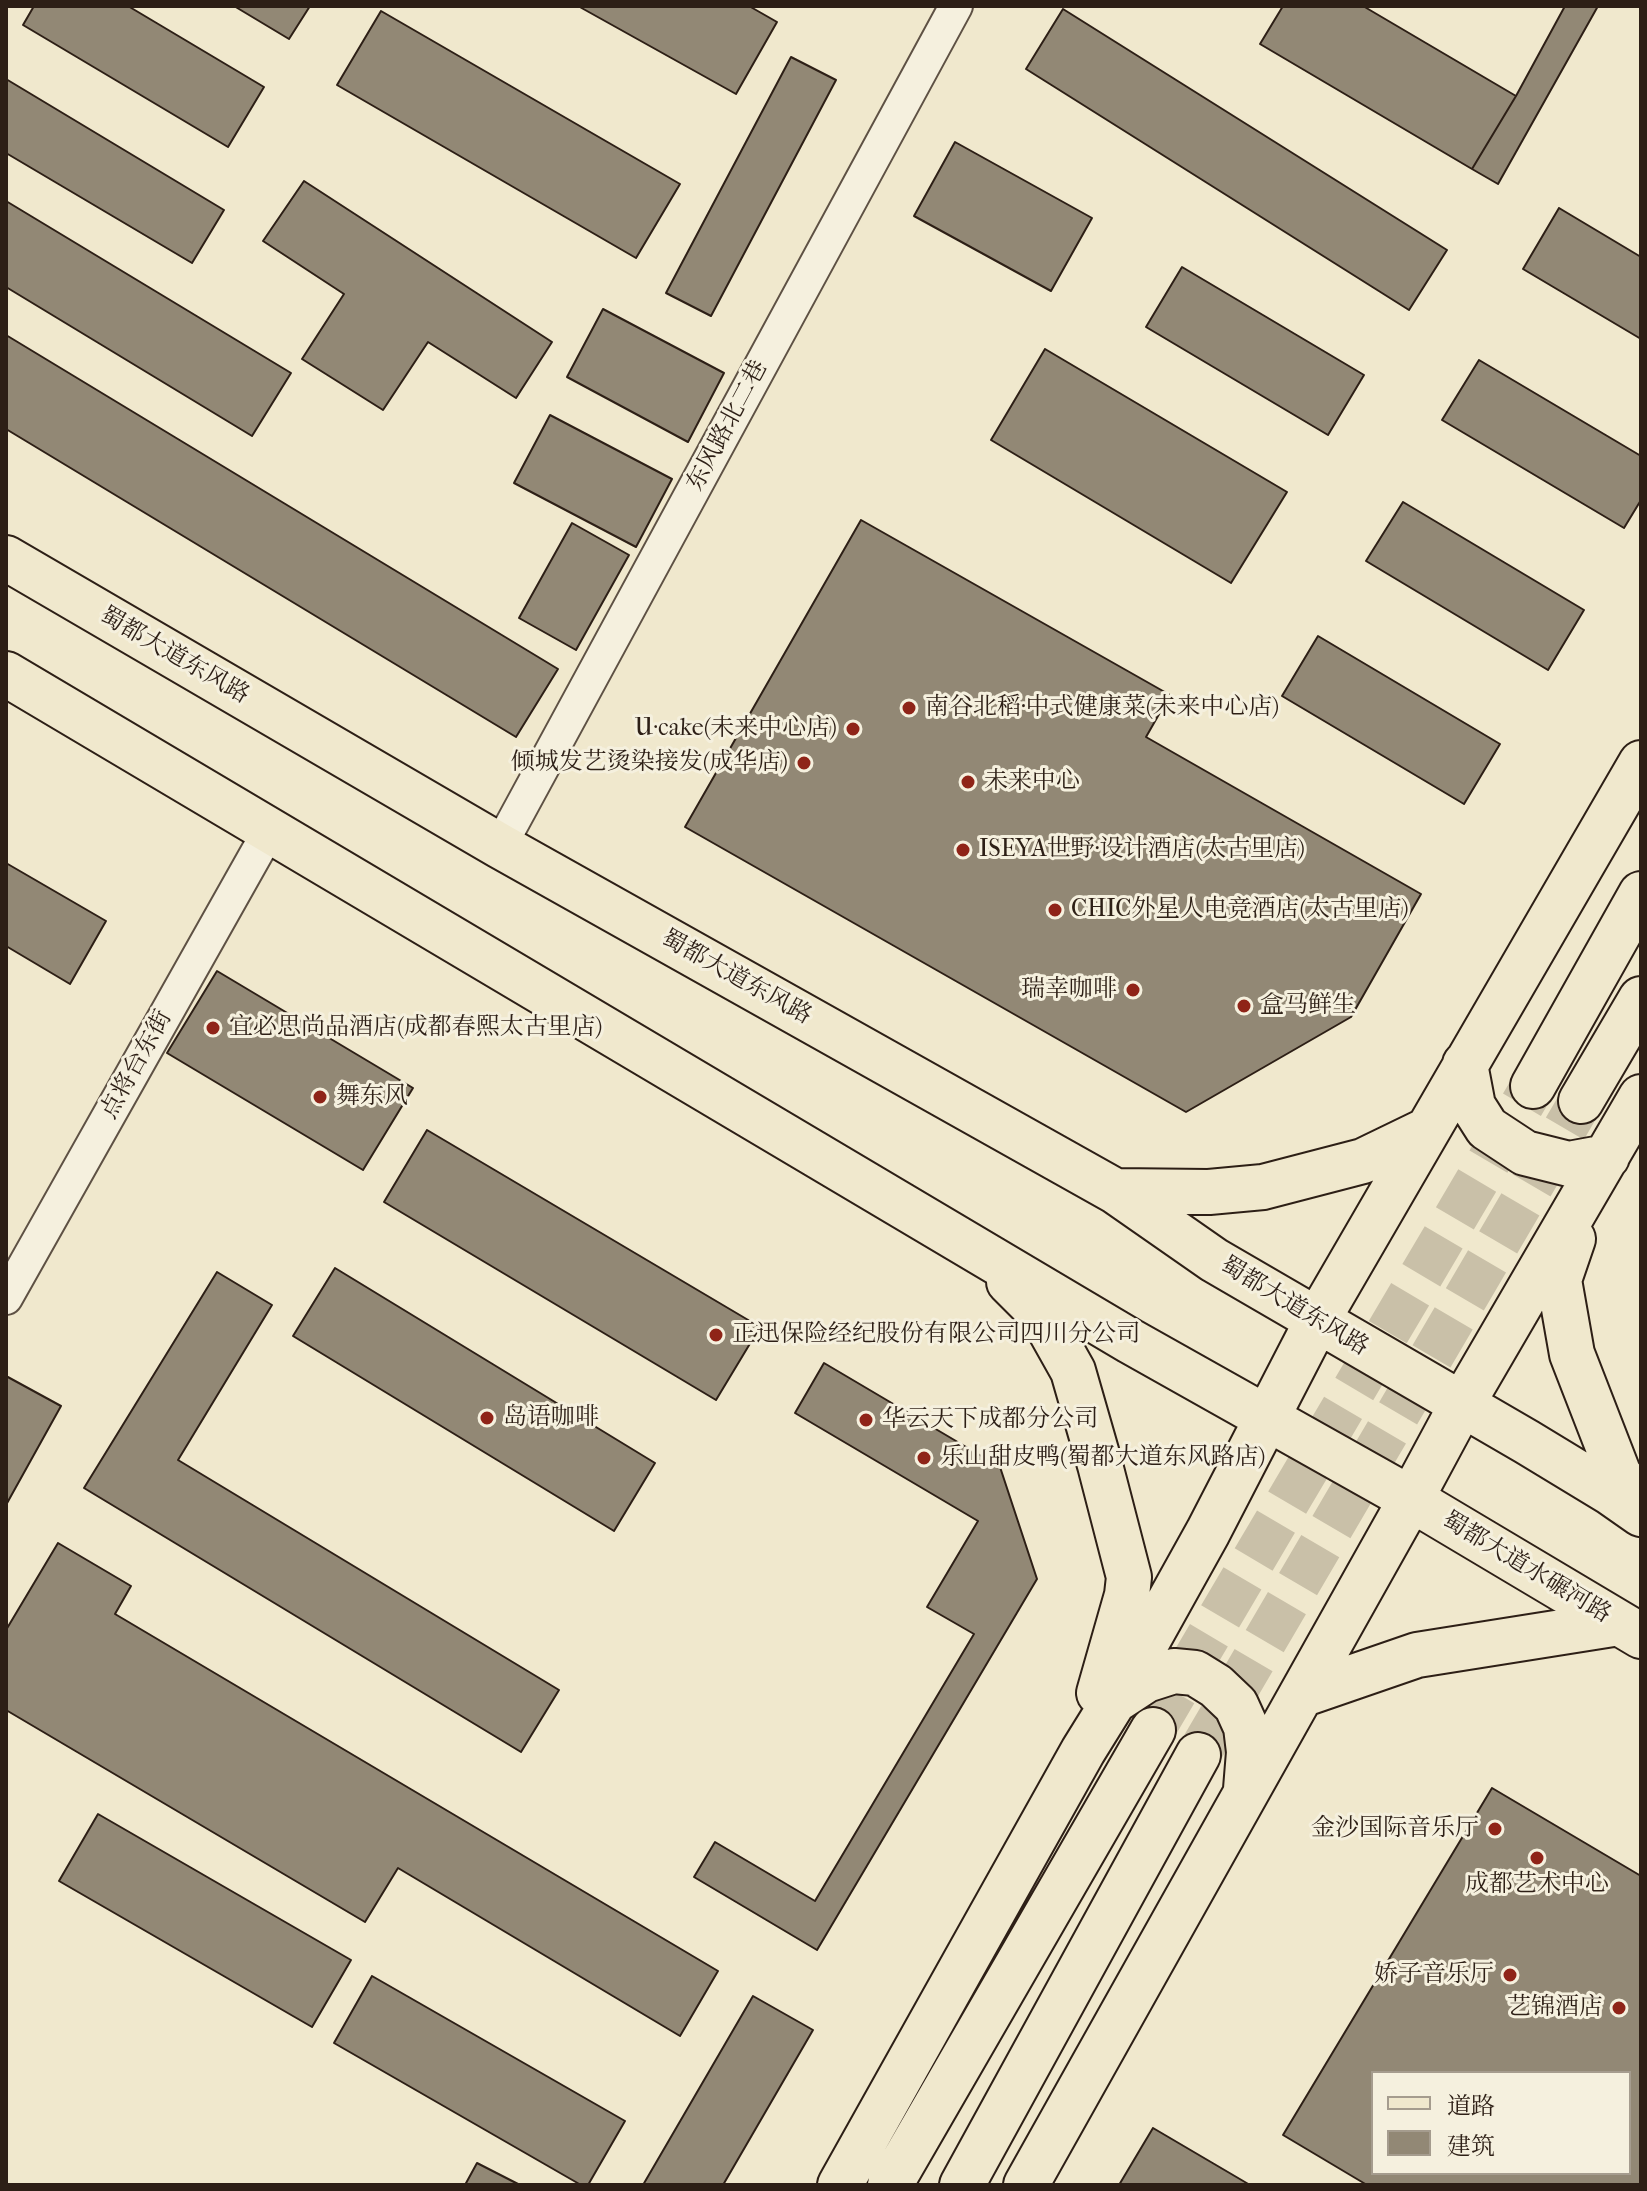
<!DOCTYPE html>
<html>
<head>
<meta charset="utf-8">
<style>
  body { margin:0 }
  #map { position:relative; width:1647px; height:2191px; overflow:hidden; background:#f0e8cd; font-family:"IM FELL French Canon","Noto Serif SC",serif }
  canvas { display:block }
  .frame { position:absolute; inset:0; border:8px solid #2d1f16; pointer-events:none }
  .legend { position:absolute; left:1371px; top:2071px; width:260px; height:104px; box-sizing:border-box; background:#f5f0de; border:2px solid #a59c8e; margin:0; padding:10px 14px; list-style:none; font-size:24px; color:#2d1f16 }
  .legend li { display:flex; align-items:center; gap:16px; height:40px }
  .legend b { width:40px; border:2px solid #a59c8e }
</style>
</head>
<body>
<div id="map">
<canvas width="1647" height="2191"></canvas>
<div class="frame"></div>
<ul class="legend">
<li><b style="height:10px;background:#f0e8cd"></b>道路</li>
<li><b style="height:22px;background:#928875"></b>建筑</li>
</ul>
</div>
<script>
const ctx = document.querySelector('canvas').getContext('2d');
ctx.lineJoin = 'round';
function paint(path, color) {
  ctx.fillStyle = color;
  ctx.fill(path, 'evenodd');
}
function toPath(rows) {
  const path = new Path2D();
  for (const r of rows) {
    path.moveTo(r[0], r[1]);
    for (let i = 2; i < r.length; i += 2) path.lineTo(r[i], r[i + 1]);
  }
  return path;
}
function strokePath(path, color, width, dash) {
  ctx.strokeStyle = color;
  ctx.lineWidth = width;
  ctx.lineCap = dash ? 'butt' : 'round';
  ctx.setLineDash(dash || []);
  ctx.stroke(path);
}
function drawText(font, color, halo, rows, align = 'center') {
  ctx.font = font + ' "IM FELL French Canon","Noto Serif SC",serif';
  ctx.lineWidth = 6;
  ctx.setLineDash([]);
  ctx.textBaseline = 'middle';
  ctx.strokeStyle = halo;
  ctx.fillStyle = color;
  for (const [text, x, y, turn = 0] of rows) {
    ctx.save();
    ctx.translate(x, y);
    ctx.rotate((+turn || 0) * Math.PI / 180);
    ctx.textAlign = isNaN(turn) ? turn : align;
    if (halo) ctx.strokeText(text, 0, 0);
    ctx.fillText(text, 0, 0);
    ctx.restore();
  }
}
const building = toPath([
  [34,6,128,6,264,87,228,147,23,25,34,6],
  [234,6,310,6,289,39,234,6],
  [578,6,749,6,777,22,736,94,578,6],
  [1283,6,1363,6,1516,96,1472,169,1260,44,1283,6],
  [1565,6,1598,6,1498,184,1472,169,1516,96,1565,6],
  [1063,9,1447,250,1409,310,1026,69,1063,9],
  [381,11,680,184,636,258,337,85,381,11],
  [791,57,836,80,711,316,666,293,791,57],
  [6,79,224,210,192,263,6,153,6,79],
  [955,142,1092,218,1051,291,914,216,955,142],
  [304,181,552,342,516,398,428,342,383,410,302,359,344,294,263,241,304,181],
  [6,201,291,373,252,436,6,287,6,201],
  [1559,208,1641,257,1641,339,1523,269,1559,208],
  [1182,267,1364,375,1328,435,1146,327,1182,267],
  [603,309,724,373,688,442,567,377,603,309],
  [6,335,558,669,516,737,6,429,6,335],
  [1045,349,1287,492,1231,583,991,440,1045,349],
  [1479,360,1641,456,1641,500,1624,528,1442,420,1479,360],
  [550,415,672,479,636,547,514,483,550,415],
  [1403,502,1584,610,1548,670,1366,561,1403,502],
  [861,520,1170,695,1146,737,1421,894,1351,1017,1186,1112,685,827,861,520],
  [572,523,629,555,576,650,519,618,572,523],
  [1318,636,1500,744,1464,804,1282,696,1318,636],
  [6,863,106,921,70,984,6,946,6,863],
  [217,971,413,1088,363,1170,167,1053,217,971],
  [427,1130,760,1327,716,1400,384,1202,427,1130],
  [335,1268,655,1463,614,1531,293,1336,335,1268],
  [217,1272,272,1305,178,1460,559,1690,521,1752,84,1488,217,1272],
  [824,1363,1000,1467,1037,1579,817,1950,694,1877,715,1842,815,1901,974,1634,927,1607,978,1521,795,1413,824,1363],
  [6,1376,61,1406,6,1505,6,1376],
  [58,1543,131,1586,115,1614,718,1971,680,2036,398,1868,365,1922,6,1710,6,1630,58,1543],
  [1492,1788,1641,1876,1641,2185,1367,2185,1283,2135,1492,1788],
  [1373,2073,1629,2073,1629,2173,1373,2173,1373,2073],
  [98,1814,351,1960,312,2027,59,1881,98,1814],
  [372,1976,625,2121,588,2185,581,2185,334,2043,372,1976],
  [753,1996,813,2030,723,2185,643,2185,753,1996],
  [1153,2128,1250,2185,1119,2185,1153,2128],
  [477,2163,520,2185,465,2185,477,2163]
]);
const primaryTunnel = toPath([
  [1153,1730,1533,1086],
  [1198,1755,1581,1101]
]);
const minor = toPath([
  [500,846,956,6],
  [6,1298,269,831]
]);
const primary = toPath([
  [6,558,500,846,1115,1191,1214,1260,1527,1442,1611,1493,1641,1514],
  [6,674,1130,1341,1411,1499,1641,1636],
  [1465,1064,1473,1106,1487,1128,1525,1153,1569,1164,1607,1157],
  [1533,1086,1641,894],
  [1581,1101,1641,999],
  [1115,1191,1209,1192,1263,1187,1363,1161,1427,1130],
  [1573,1239,1559,1280,1572,1354,1619,1475,1641,1500],
  [1009,1282,1041,1314,1073,1371,1100,1465,1129,1577,1127,1595,1099,1693],
  [1301,1695,1417,1655,1619,1623],
  [1114,1701,1146,1680,1174,1671,1195,1673,1216,1686,1236,1705,1246,1727,1249,1752,1246,1789],
  [840,2185,1083,1751,1114,1701,1208,1532,1317,1321,1641,763],
  [890,2185,1153,1730],
  [962,2185,1198,1755],
  [1026,2185,1411,1499,1461,1406,1641,1097]
]);
const markers = [
  [909,708,8,"#8f2418"],
  [853,729,8,"#8f2418"],
  [804,763,8,"#8f2418"],
  [968,782,8,"#8f2418"],
  [963,850,8,"#8f2418"],
  [1055,910,8,"#8f2418"],
  [1133,990,8,"#8f2418"],
  [1244,1006,8,"#8f2418"],
  [213,1028,8,"#8f2418"],
  [320,1097,8,"#8f2418"],
  [716,1335,8,"#8f2418"],
  [487,1418,8,"#8f2418"],
  [866,1420,8,"#8f2418"],
  [924,1458,8,"#8f2418"],
  [1495,1829,8,"#8f2418"],
  [1537,1858,8,"#8f2418"],
  [1510,1975,8,"#8f2418"],
  [1619,2008,8,"#8f2418"]
];
const streetNames = [
  ["东风路北二巷",728,426,-62],
  ["蜀都大道东风路",174,656,30],
  ["蜀都大道东风路",736,978,29],
  ["点将台东街",137,1065,-61],
  ["蜀都大道东风路",1294,1307,31],
  ["蜀都大道水碾河路",1526,1568,31]
];
const poiNames = [
  ["南谷北稻·中式健康菜(未来中心店)",925,708],
  ["U·cake(未来中心店)",837,729,"right"],
  ["倾城发艺烫染接发(成华店)",788,763,"right"],
  ["未来中心",984,782],
  ["ISEYA世野·设计酒店(太古里店)",979,850],
  ["CHIC外星人电竞酒店(太古里店)",1071,910],
  ["瑞幸咖啡",1117,990,"right"],
  ["盒马鲜生",1260,1006],
  ["宜必思尚品酒店(成都春熙太古里店)",229,1028],
  ["舞东风",336,1097],
  ["正迅保险经纪股份有限公司四川分公司",732,1335],
  ["岛语咖啡",503,1418],
  ["华云天下成都分公司",882,1420],
  ["乐山甜皮鸭(蜀都大道东风路店)",940,1458],
  ["金沙国际音乐厅",1479,1829,"right"],
  ["成都艺术中心",1537,1885,"center"],
  ["娇子音乐厅",1494,1975,"right"],
  ["艺锦酒店",1603,2008,"right"]
];
paint(building, '#928875');
strokePath(building, '#2d1f16', 2);
strokePath(primaryTunnel, '#c9c0a8', 44, [44, 22]);
strokePath(minor, '#5e5144', 36);
strokePath(primary, '#2d1f16', 48);
strokePath(minor, '#f5f0de', 32);
strokePath(primary, '#f0e8cd', 44);
for (const [x, y, r, color] of markers) {
  const dot = new Path2D();
  dot.arc(x, y, r, 0, 2 * Math.PI);
  ctx.fillStyle = color;
  ctx.fill(dot);
  strokePath(dot, '#f5f0de', 3);
}
drawText('24px', '#2d1f16', '#f5f0de', streetNames);
drawText('24px', '#2d1f16', '#f5f0de', poiNames, 'left');
</script>
</body>
</html>
